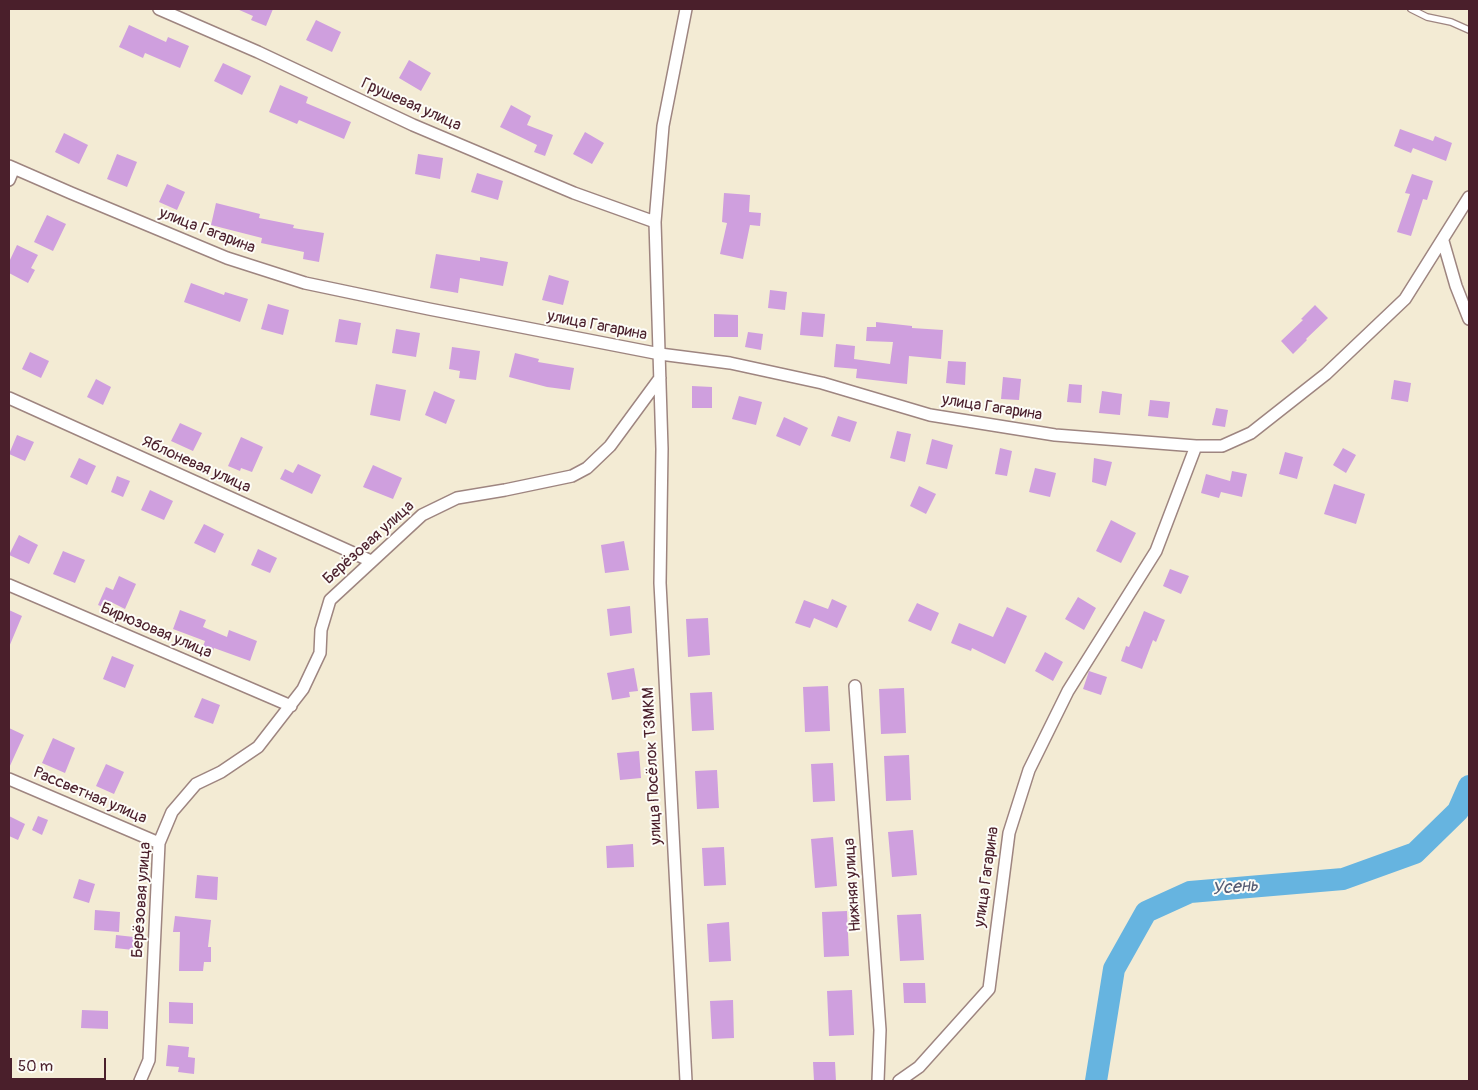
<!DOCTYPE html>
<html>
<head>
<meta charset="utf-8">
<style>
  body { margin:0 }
  #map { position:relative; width:1478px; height:1090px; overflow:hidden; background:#f3ebd4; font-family:Pangolin,sans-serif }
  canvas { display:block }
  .frame { position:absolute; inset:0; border:10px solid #4a1f2b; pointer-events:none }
  .scale { position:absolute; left:10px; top:1058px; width:96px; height:22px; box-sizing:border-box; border:2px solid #4a1f2b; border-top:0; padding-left:6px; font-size:15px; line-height:18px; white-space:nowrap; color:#4a1f2b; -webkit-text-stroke:4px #fdfcf7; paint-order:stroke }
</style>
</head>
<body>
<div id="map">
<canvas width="1478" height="1090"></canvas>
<div class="frame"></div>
<div class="scale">50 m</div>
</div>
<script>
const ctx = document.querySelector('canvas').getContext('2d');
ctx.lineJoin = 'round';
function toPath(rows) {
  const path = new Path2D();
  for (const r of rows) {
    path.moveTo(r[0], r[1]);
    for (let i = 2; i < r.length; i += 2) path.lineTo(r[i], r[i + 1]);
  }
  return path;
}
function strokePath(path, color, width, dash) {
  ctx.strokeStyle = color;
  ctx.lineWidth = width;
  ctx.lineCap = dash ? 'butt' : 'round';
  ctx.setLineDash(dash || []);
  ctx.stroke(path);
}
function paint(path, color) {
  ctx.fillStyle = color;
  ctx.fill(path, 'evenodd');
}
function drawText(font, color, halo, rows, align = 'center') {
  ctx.font = font + ' Pangolin,sans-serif';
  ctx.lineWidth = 4;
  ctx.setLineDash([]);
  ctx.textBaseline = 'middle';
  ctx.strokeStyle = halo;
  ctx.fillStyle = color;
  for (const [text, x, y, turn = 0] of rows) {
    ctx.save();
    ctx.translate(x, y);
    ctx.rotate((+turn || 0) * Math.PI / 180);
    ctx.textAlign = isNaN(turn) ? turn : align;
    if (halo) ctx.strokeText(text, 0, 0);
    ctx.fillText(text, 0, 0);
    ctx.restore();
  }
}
const river = toPath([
  [1096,1081,1114,969,1146,912,1190,892,1343,879,1415,853,1458,811,1469,786]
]);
const building = toPath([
  [237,9,273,9,266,26,251,20,253,16],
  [316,20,341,32,332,52,306,40],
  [129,25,166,42,168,37,189,46,180,68,145,53,143,58,119,47],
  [409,60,431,73,421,91,399,78],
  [223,63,251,76,242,95,214,81],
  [280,85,308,97,306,103,351,122,344,139,299,120,297,124,269,112],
  [511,105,531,116,527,125,553,135,545,156,534,152,537,145,500,127],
  [1400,129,1433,141,1435,136,1452,143,1446,161,1413,148,1411,153,1394,146],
  [585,132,604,143,592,164,573,154],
  [64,133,88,145,79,164,55,152],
  [117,154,137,162,127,187,107,179],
  [418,154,443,158,440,179,415,174],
  [477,173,503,181,498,200,471,192],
  [1412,174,1433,181,1427,200,1423,199,1411,236,1397,232,1410,194,1405,193],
  [167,184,185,192,177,210,159,202],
  [724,193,750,195,749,212,761,213,760,226,750,225,743,259,720,254,727,223,722,222],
  [216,203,260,214,259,218,294,225,293,228,324,233,319,262,303,259,304,252,261,243,262,238,211,225],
  [47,215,66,224,53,251,34,242],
  [17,245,38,255,31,268,35,270,28,283,9,273,9,262],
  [436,254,480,261,480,257,508,262,503,286,460,278,458,293,430,288],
  [549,275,569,281,563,305,542,300],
  [191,283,224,295,225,292,248,299,240,322,184,302],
  [770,290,787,292,785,310,768,308],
  [268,304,289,310,283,335,261,329],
  [1315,305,1328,318,1306,339,1307,340,1293,354,1281,341,1303,320,1301,319],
  [802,312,825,314,823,337,800,335],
  [714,314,738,315,738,337,714,337],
  [339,319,361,323,357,345,335,342],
  [876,322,912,326,912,328,943,330,941,359,909,356,907,384,856,378,857,369,834,367,836,344,855,346,854,359,890,364,893,342,866,341,867,327,876,327],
  [396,329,420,333,416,357,392,353],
  [748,332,763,334,761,350,745,347],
  [452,347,480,351,476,380,459,378,460,371,449,369],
  [30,352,49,361,41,378,22,369],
  [515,353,539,359,538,362,574,368,570,390,547,387,509,377],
  [948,361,966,362,965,385,946,383],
  [1003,377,1021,379,1019,400,1001,399],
  [96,379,111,387,103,405,87,397],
  [1394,380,1411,383,1408,402,1391,399],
  [376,384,406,390,400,421,370,415],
  [1069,384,1082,385,1081,403,1067,402],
  [692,386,712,387,712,408,692,408],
  [434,391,455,400,446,424,425,415],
  [1102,391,1122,394,1120,415,1099,413],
  [739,396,762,402,756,425,732,419],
  [1150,400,1170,402,1168,418,1148,416],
  [1216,408,1228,410,1225,427,1212,425],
  [838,416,857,422,850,442,831,436],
  [784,417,808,428,800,446,776,436],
  [180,423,202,433,193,451,171,441],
  [897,431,911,434,905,462,890,458],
  [17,435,34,442,25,461,9,454],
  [241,437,263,447,252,472,241,468,240,471,228,466],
  [932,439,953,445,947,469,926,464],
  [1000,448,1012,451,1007,476,995,474],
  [1343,448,1356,455,1346,473,1333,465],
  [1285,452,1303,457,1297,479,1279,474],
  [79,458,96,466,87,485,70,477],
  [1094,458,1112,462,1106,486,1092,482],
  [298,464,321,475,312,494,280,479,285,469,293,473],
  [373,465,402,478,393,499,363,487],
  [1035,468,1056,473,1050,497,1029,492],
  [1232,471,1247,474,1242,497,1221,492,1219,498,1201,493,1206,474,1230,481],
  [117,476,130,481,123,497,111,492],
  [1334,484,1365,494,1356,524,1324,514],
  [919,486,936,494,926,514,910,506],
  [150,490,173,501,164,520,141,510],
  [1111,520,1136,533,1121,563,1096,551],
  [204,524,224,534,215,553,194,543],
  [19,535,38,545,29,564,9,555],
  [624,541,629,570,605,573,601,545],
  [258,549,277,558,270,573,251,565],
  [63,551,85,560,75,583,53,574],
  [1170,569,1189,576,1181,594,1163,586],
  [119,576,136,584,125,609,111,602,108,609,98,605,106,587,113,590],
  [1078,597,1096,608,1084,630,1065,619],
  [832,599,847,606,837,628,814,618,810,628,795,623,804,600,828,609],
  [917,603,939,613,931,631,908,621],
  [630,606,632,633,610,636,607,609],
  [1007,607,1027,616,1005,664,972,648,971,651,951,643,959,623,993,637],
  [9,610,22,616,9,647],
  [180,610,206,620,203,627,227,637,229,630,257,641,250,661,214,648,212,653,202,649,205,641,173,629],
  [1144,611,1165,620,1156,642,1153,640,1142,669,1121,661,1126,646,1129,647],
  [708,618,710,655,688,657,686,619],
  [1045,652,1063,662,1053,681,1035,671],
  [112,656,134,665,125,688,103,679],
  [634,668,638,691,629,692,630,697,612,700,607,673],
  [1089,671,1107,677,1101,695,1083,689],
  [828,686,830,731,805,732,803,687],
  [904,688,906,733,881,734,879,689],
  [712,692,714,730,692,731,690,693],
  [202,698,220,705,213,724,194,717],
  [9,728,24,735,9,768],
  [53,738,75,748,65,773,42,763],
  [639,751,641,778,620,780,617,753],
  [909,755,911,800,886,801,884,756],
  [833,763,835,801,813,802,811,764],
  [106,764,124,772,114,794,96,786],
  [717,770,719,808,697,809,695,771],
  [9,816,25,824,18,840,9,836],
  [38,816,48,820,42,835,32,830],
  [913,830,917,875,892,877,888,832],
  [833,837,837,886,815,888,811,839],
  [633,844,634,867,607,868,606,846],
  [724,847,726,885,704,886,702,848],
  [197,875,218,877,217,900,195,898],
  [79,879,95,884,89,903,73,898],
  [95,910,120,912,119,932,94,930],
  [847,911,849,956,824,957,822,912],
  [921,914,924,960,900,961,897,915],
  [175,916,211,920,208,947,211,947,211,962,204,962,203,971,179,971,180,932,173,932],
  [729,922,731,961,709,962,707,924],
  [116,935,134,937,133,950,115,948],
  [903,983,925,983,926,1003,904,1003],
  [852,990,854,1035,829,1036,827,991],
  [733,1000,734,1038,712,1039,710,1001],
  [169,1002,193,1003,193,1024,169,1023],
  [82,1010,108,1011,108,1029,81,1028],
  [168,1045,189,1047,188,1057,195,1058,194,1074,178,1072,179,1067,166,1066],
  [813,1062,835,1062,836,1081,814,1081]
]);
const lane = toPath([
  [1411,9,1427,17,1451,22,1469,30]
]);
const street = toPath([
  [159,9,258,52,413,125,574,193,655,222],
  [686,9,663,126,655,222,662,449,660,583,686,1081],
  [9,166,71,193,227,258,305,283,429,309,660,354,730,363,822,383,930,415,1055,435,1196,446,1222,446,1251,433,1326,374,1405,299,1469,197],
  [9,180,14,168],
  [1443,241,1456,286,1469,319],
  [9,398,371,561],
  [9,585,291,706],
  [855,686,880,1030,878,1081],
  [9,779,159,843],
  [140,1081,149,1060,159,843,172,812,196,784,221,772,258,747,303,689,320,653,321,630,330,600,422,515,457,498,505,490,572,476,587,468,610,446,660,378],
  [899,1081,919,1067,989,989,1009,833,1029,770,1068,691,1156,551,1196,446]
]);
const streetNames = [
  ["Грушевая улица",411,105,24],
  ["улица Гагарина",207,231,21],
  ["улица Гагарина",597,326,11],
  ["улица Гагарина",992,408,9],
  ["Яблоневая улица",196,465,24],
  ["Берёзовая улица",369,543,-42],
  ["Бирюзовая улица",156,631,23],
  ["улица Посёлок ТЗМКМ",653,766,-93],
  ["Рассветная улица",90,796,23],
  ["улица Гагарина",987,877,-82],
  ["Нижняя улица",853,885,-94],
  ["Берёзовая улица",142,900,-86]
];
const waterNames = [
  ["Усень",1235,888,-5]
];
strokePath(river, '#66b4e0', 22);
paint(building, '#cf9fde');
strokePath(lane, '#9e8580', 8);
strokePath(street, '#9e8580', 14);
strokePath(lane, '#fff', 5.5);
strokePath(street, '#fff', 11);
drawText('16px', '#4a1f2b', '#fdfcf7', streetNames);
drawText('italic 18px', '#555b73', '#fdfcf7', waterNames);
</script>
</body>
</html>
